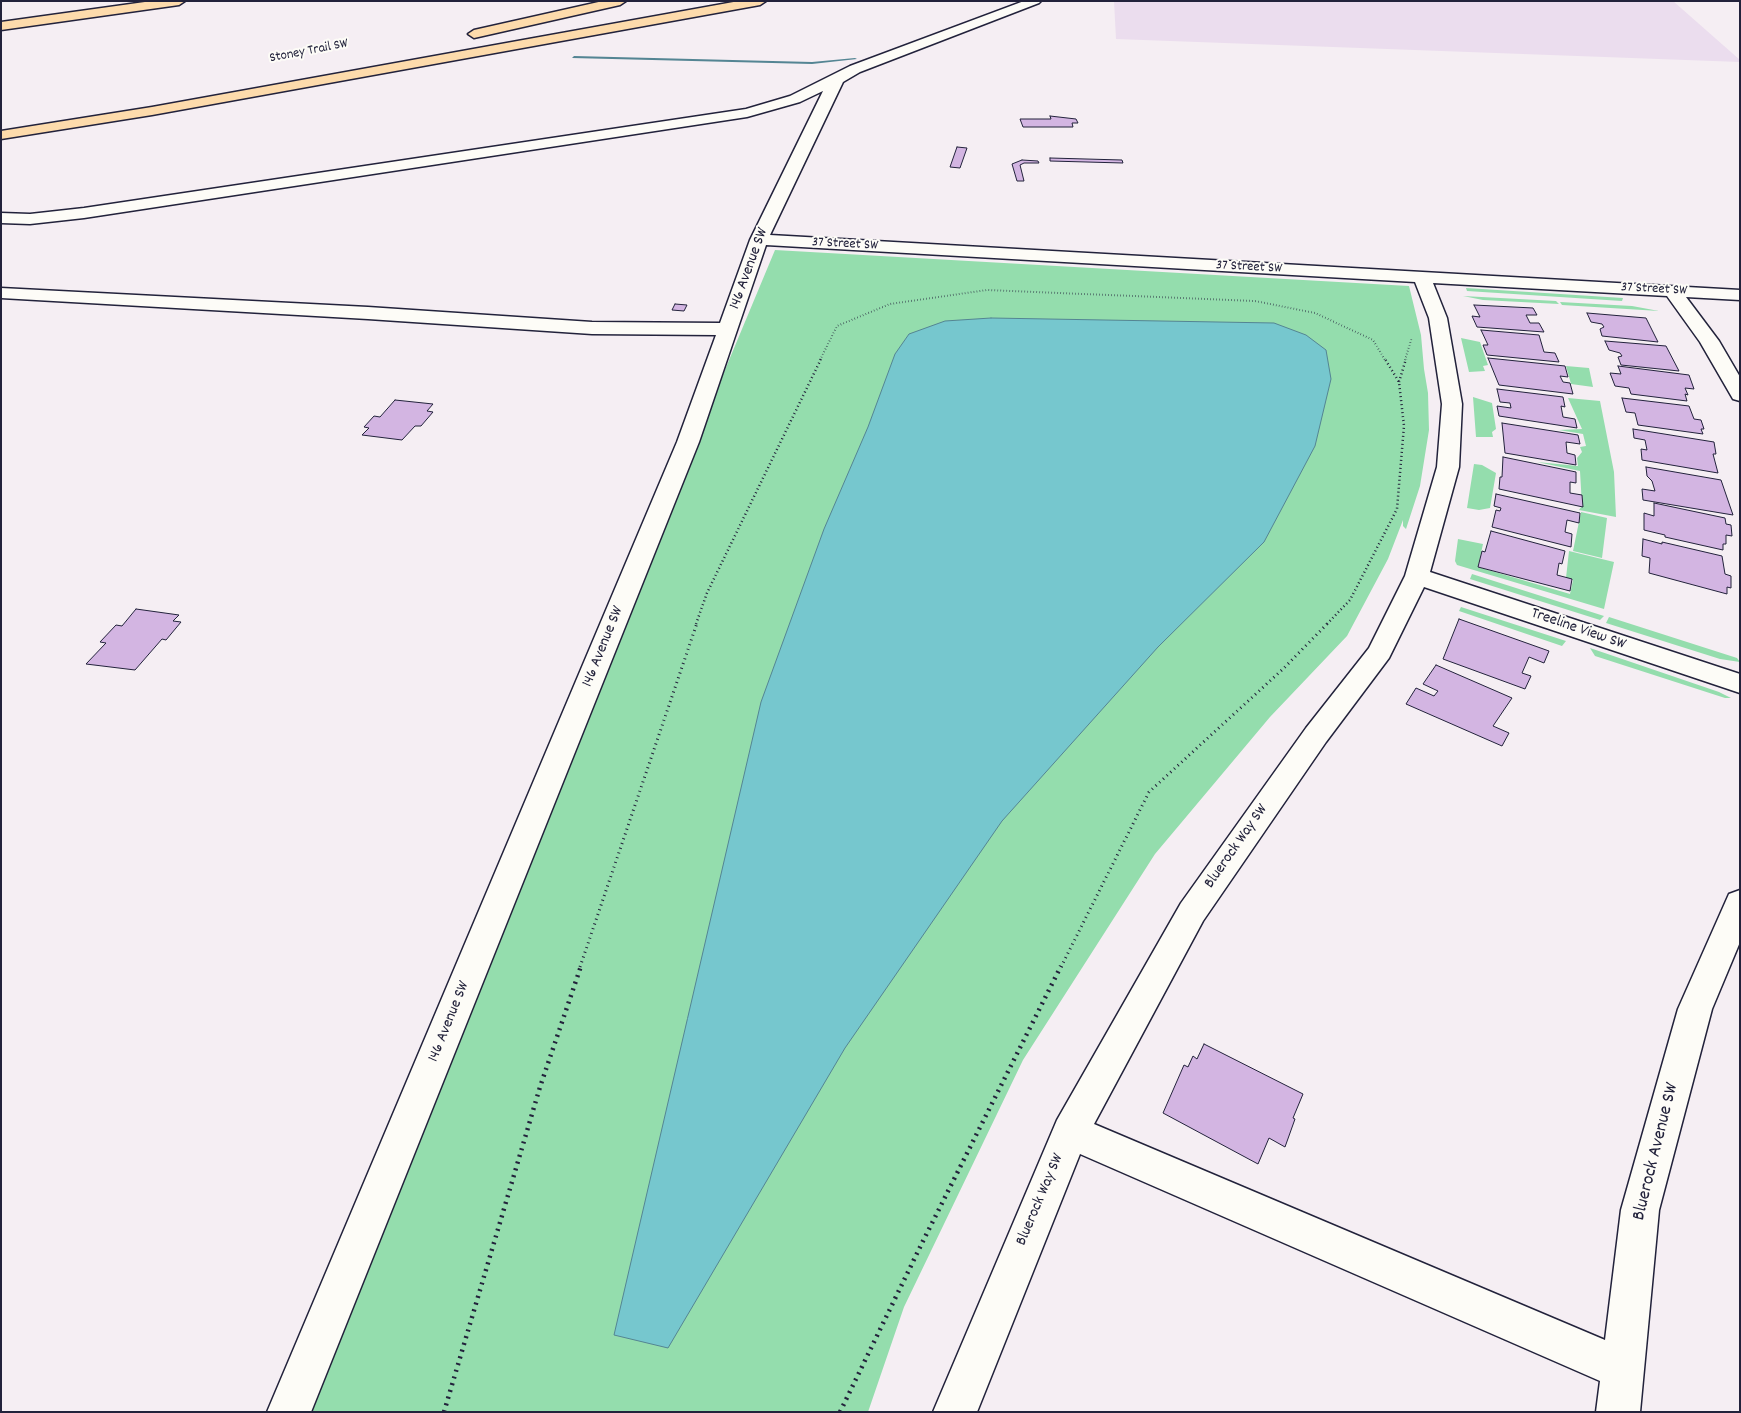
<!DOCTYPE html>
<html>
<head>
<meta charset="utf-8">
<style>
  body { margin:0 }
  #map { position:relative; width:1741px; height:1413px; overflow:hidden; background:#f5eef3; font-family:Dekko,sans-serif }
  canvas { display:block }
  .frame { position:absolute; inset:0; border:2px solid #22223b; pointer-events:none }
</style>
</head>
<body>
<div id="map">
<canvas width="1741" height="1413"></canvas>
<div class="frame"></div>
</div>
<script>
const ctx = document.querySelector('canvas').getContext('2d');
ctx.lineJoin = 'round';
function paint(path, color) {
  ctx.fillStyle = color;
  ctx.fill(path, 'evenodd');
}
function toPath(rows) {
  const path = new Path2D();
  for (const r of rows) {
    path.moveTo(r[0], r[1]);
    for (let i = 2; i < r.length; i += 2) path.lineTo(r[i], r[i + 1]);
  }
  return path;
}
function strokePath(path, color, width, dash) {
  ctx.strokeStyle = color;
  ctx.lineWidth = width;
  ctx.lineCap = dash ? 'butt' : 'round';
  ctx.setLineDash(dash || []);
  ctx.stroke(path);
}
function drawText(font, color, halo, rows, align = 'center') {
  ctx.font = font + ' Dekko,sans-serif';
  ctx.lineWidth = 4;
  ctx.setLineDash([]);
  ctx.textBaseline = 'middle';
  ctx.strokeStyle = halo;
  ctx.fillStyle = color;
  for (const [text, x, y, turn = 0] of rows) {
    ctx.save();
    ctx.translate(x, y);
    ctx.rotate((+turn || 0) * Math.PI / 180);
    ctx.textAlign = isNaN(turn) ? turn : align;
    if (halo) ctx.strokeText(text, 0, 0);
    ctx.fillText(text, 0, 0);
    ctx.restore();
  }
}
const built = toPath([
  [1114,1,1673,1,1740,60,1740,62,1116,39]
]);
const green = toPath([
  [775,250,1409,286,1421,335,1424,369,1428,393,1429,430,1420,486,1406,529,1403,526,1403,520,1388,559,1347,636,1270,717,1155,854,1023,1060,904,1307,868,1412,290,1412],
  [1466,288,1623,298,1622,301,1467,291],
  [1463,296,1556,301,1559,304,1483,300],
  [1560,302,1632,306,1659,311,1562,305],
  [1461,338,1480,342,1488,365,1483,366,1485,371,1469,372],
  [1566,366,1589,368,1593,387,1571,384],
  [1473,397,1492,403,1496,429,1492,432,1493,437,1476,437],
  [1568,398,1600,401,1614,472,1616,517,1579,510,1582,506,1580,471,1537,462,1578,466,1577,458,1582,452,1580,447,1586,446,1583,434,1559,430,1582,429],
  [1474,464,1482,465,1496,473,1490,508,1479,510,1467,508],
  [1581,512,1607,518,1602,558,1573,551],
  [1458,539,1483,544,1478,567,1570,594,1573,580,1566,578,1569,551,1614,562,1604,609,1457,565,1455,561],
  [1472,574,1604,616,1600,620,1470,579],
  [1461,607,1566,641,1562,646,1459,611],
  [1609,617,1737,658,1740,662,1720,659,1606,623],
  [1590,648,1719,692,1731,698,1725,698,1595,656]
]);
const water = toPath([
  [991,318,1274,323,1306,335,1326,350,1331,379,1315,446,1264,542,1158,647,1002,821,845,1048,668,1348,614,1335,761,702,824,529,868,427,895,354,909,334,945,321,991,318]
]);
const stream = toPath([
  [574,56,812,62,855,58,857,59,812,64,572,58,574,56]
]);
const building = toPath([
  [1050,116,1076,119,1078,123,1072,123,1073,127,1023,127,1020,119,1051,119,1050,116],
  [957,147,967,148,960,168,950,167,957,147],
  [1050,158,1122,160,1123,163,1050,161,1050,158],
  [1022,160,1038,161,1039,163,1024,163,1020,165,1024,181,1017,181,1012,164,1022,160],
  [675,304,687,305,684,311,672,310,675,304],
  [1474,305,1533,308,1537,315,1526,315,1530,323,1539,323,1544,332,1477,327,1472,316,1480,317,1474,305],
  [1587,313,1646,318,1658,342,1602,336,1600,329,1604,327,1602,324,1591,322,1587,313],
  [1481,330,1539,335,1544,352,1555,353,1559,362,1487,355,1483,345,1488,345,1481,330],
  [1605,341,1666,346,1679,371,1621,365,1618,357,1622,356,1620,353,1609,350,1605,341],
  [1488,358,1565,366,1568,377,1560,376,1563,382,1570,383,1573,394,1499,385,1488,358],
  [1618,366,1689,375,1694,389,1685,388,1688,395,1685,394,1687,401,1631,394,1629,388,1615,386,1610,373,1621,374,1618,366],
  [1497,389,1563,397,1565,407,1561,406,1563,417,1575,419,1577,428,1499,416,1497,406,1511,408,1510,403,1500,402,1497,389],
  [1622,398,1689,406,1694,419,1701,420,1704,429,1701,429,1703,434,1638,425,1635,413,1626,412,1622,398],
  [395,400,433,404,427,411,433,412,421,426,415,426,402,440,362,435,369,428,364,427,374,416,380,417,395,400],
  [1502,423,1578,435,1580,444,1566,442,1567,453,1575,455,1576,465,1505,453,1502,423],
  [1633,429,1714,442,1716,454,1713,454,1718,473,1642,460,1641,449,1647,450,1645,440,1634,438,1633,429],
  [1503,457,1576,472,1576,483,1570,482,1570,493,1582,495,1583,507,1499,489,1500,477,1502,477,1503,457],
  [1646,467,1721,480,1733,515,1643,500,1642,489,1655,491,1652,481,1647,476,1646,467],
  [1496,494,1580,513,1579,523,1567,520,1565,532,1572,534,1571,547,1492,527,1496,510,1500,511,1501,508,1494,506,1496,494],
  [1654,503,1725,518,1726,524,1731,525,1732,536,1726,535,1726,544,1723,544,1723,550,1665,537,1665,535,1644,530,1644,513,1654,516,1654,503],
  [1491,531,1565,551,1562,564,1559,563,1557,575,1572,579,1570,591,1478,567,1482,551,1485,552,1491,531],
  [1643,539,1662,544,1662,542,1722,556,1725,574,1731,576,1731,588,1727,587,1727,594,1649,573,1650,558,1642,556,1643,539],
  [136,609,179,615,173,621,181,622,166,640,162,639,135,670,86,664,106,643,100,642,116,625,122,626,136,609],
  [1459,619,1549,651,1544,663,1529,657,1522,673,1531,676,1525,689,1443,659,1459,619],
  [1436,665,1512,698,1493,726,1509,733,1502,746,1406,704,1416,688,1434,696,1438,691,1423,684,1436,665],
  [1204,1044,1303,1094,1293,1118,1295,1119,1285,1147,1269,1138,1258,1164,1163,1113,1184,1065,1188,1067,1193,1056,1197,1059,1204,1044]
]);
const pathFar3 = toPath([
  [820,360,837,326,890,304,987,290,1255,301,1315,313,1373,340,1385,360],
  [1405,360,1412,337]
]);
const pathFar2 = toPath([
  [1399,382,1406,359],
  [696,624,707,593,821,359],
  [1327,624,1350,600,1397,509,1404,426,1399,382,1385,359]
]);
const pathFar1 = toPath([
  [580,967,697,623],
  [1061,967,1149,792,1283,669,1328,623]
]);
const path = toPath([
  [444,1412,540,1087,581,966],
  [840,1412,923,1241,1061,966]
]);
const minor = toPath([
  [1024,1,1041,1,1039,3,860,72,843,82,770,235,1740,290,1740,300,1686,297,1719,341,1740,377,1740,401,1733,399,1700,342,1667,296,1433,283,1447,318,1462,404,1459,467,1430,572,1740,674,1740,693,1424,587,1389,658,1326,742,1203,921,1094,1124,1605,1340,1621,1210,1678,1009,1729,894,1740,890,1740,942,1712,1009,1659,1210,1640,1412,1596,1412,1600,1381,1080,1154,977,1412,933,1412,1057,1120,1181,903,1306,728,1369,648,1405,576,1437,467,1442,404,1429,318,1415,282,766,245,699,442,311,1412,267,1412,677,442,716,335,592,334,368,319,1,298,1,288,368,307,592,322,720,323,750,240,823,91,800,102,747,117,84,218,30,224,1,223,1,213,30,214,84,208,746,109,790,96,850,66,1024,1]
]);
const highway = toPath([
  [152,1,185,1,179,5,1,30,1,22,152,1],
  [603,1,626,1,620,5,474,38,468,34,474,30,603,1],
  [739,1,766,1,760,5,152,115,1,139,1,131,152,107,739,1]
]);
const farStreetnames = [
  ["Stoney Trail SW",309,52,-11],
  ["37 Street SW",845,245,3],
  ["37 Street SW",1249,268,3],
  ["37 Street SW",1654,290,3]
];
const streetNames = [
  ["146 Avenue SW",750,269,-70],
  ["Treeline View SW",1578,630,19],
  ["146 Avenue SW",604,647,-68],
  ["Bluerock Way SW",1237,847,-55],
  ["146 Avenue SW",450,1022,-68],
  ["Bluerock Way SW",1041,1200,-67]
];
const nearStreetnames = [
  ["Bluerock Avenue SW",1657,1152,-76]
];
paint(built, '#ebddee');
paint(green, '#94ddad');
paint(water, '#76c7ce');
strokePath(water, '#548593', 1);
paint(stream, '#548593');
paint(building, '#d3b5e2');
strokePath(building, '#22223b', 1);
strokePath(minor, '#22223b', 3);
strokePath(highway, '#22223b', 3);
strokePath(pathFar3, '#22223b', 2, [0.5, 2.5]);
strokePath(pathFar2, '#22223b', 2.5, [1, 3]);
strokePath(pathFar1, '#22223b', 3, [1, 4]);
strokePath(path, '#22223b', 4.5, [2, 5]);
paint(minor, '#fdfcf7');
paint(highway, '#fddbac');
drawText('14px', '#22223b', '#fdfcf7', farStreetnames);
drawText('16px', '#22223b', '#fdfcf7', streetNames);
drawText('19px', '#22223b', '#fdfcf7', nearStreetnames);
</script>
</body>
</html>
